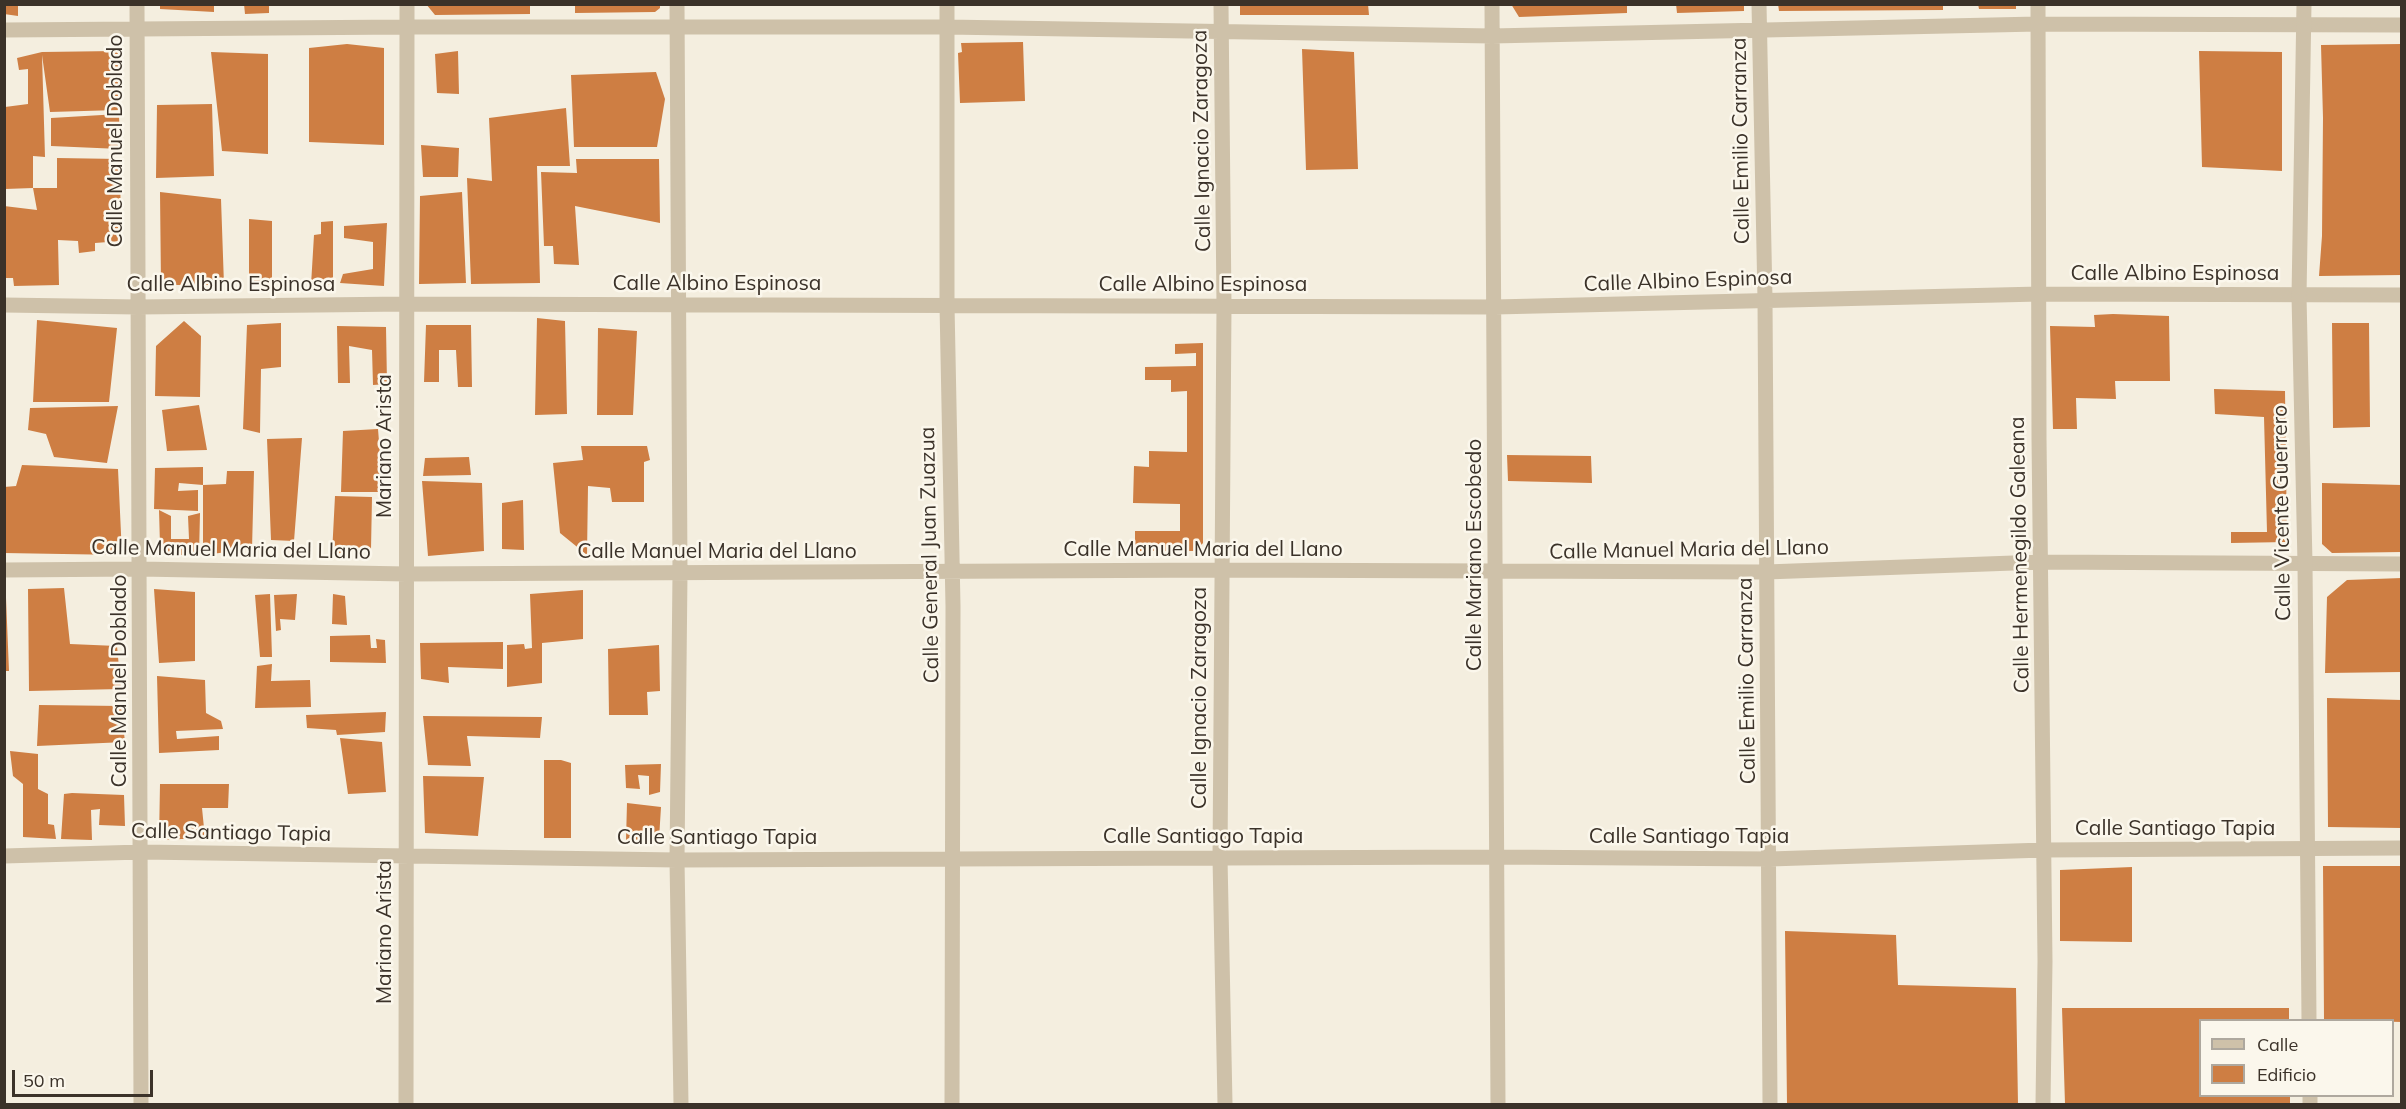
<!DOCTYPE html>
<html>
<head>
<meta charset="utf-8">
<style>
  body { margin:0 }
  #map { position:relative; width:2406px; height:1109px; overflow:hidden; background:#f4eedf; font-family:Mulish,sans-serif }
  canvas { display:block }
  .frame { position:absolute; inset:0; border:6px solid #3b3229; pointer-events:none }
  .legend { position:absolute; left:2199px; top:1019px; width:195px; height:78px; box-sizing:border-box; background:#fbf7ec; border:2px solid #aea89e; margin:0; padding:8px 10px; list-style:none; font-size:18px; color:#3b3229 }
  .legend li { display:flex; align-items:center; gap:12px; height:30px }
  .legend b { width:30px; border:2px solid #aea89e }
  .scale { position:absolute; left:12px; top:1070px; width:141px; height:27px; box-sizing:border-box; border:3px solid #3b3229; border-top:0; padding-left:8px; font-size:18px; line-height:21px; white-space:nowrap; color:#3b3229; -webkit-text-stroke:4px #fbf7ec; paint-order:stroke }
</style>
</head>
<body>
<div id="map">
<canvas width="2406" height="1109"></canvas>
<div class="frame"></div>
<ul class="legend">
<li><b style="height:8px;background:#cec1a9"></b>Calle</li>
<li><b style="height:16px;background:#ce7e43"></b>Edificio</li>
</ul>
<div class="scale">50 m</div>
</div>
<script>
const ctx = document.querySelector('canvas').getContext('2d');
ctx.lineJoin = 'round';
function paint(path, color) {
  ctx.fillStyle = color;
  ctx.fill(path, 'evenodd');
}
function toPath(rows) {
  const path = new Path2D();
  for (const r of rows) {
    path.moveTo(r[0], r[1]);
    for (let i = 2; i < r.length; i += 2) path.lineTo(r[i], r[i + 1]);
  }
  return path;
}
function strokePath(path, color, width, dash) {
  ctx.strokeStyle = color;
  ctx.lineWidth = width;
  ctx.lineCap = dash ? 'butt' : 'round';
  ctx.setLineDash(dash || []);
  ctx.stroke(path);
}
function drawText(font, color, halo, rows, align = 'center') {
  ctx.font = font + ' Mulish,sans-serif';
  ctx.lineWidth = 5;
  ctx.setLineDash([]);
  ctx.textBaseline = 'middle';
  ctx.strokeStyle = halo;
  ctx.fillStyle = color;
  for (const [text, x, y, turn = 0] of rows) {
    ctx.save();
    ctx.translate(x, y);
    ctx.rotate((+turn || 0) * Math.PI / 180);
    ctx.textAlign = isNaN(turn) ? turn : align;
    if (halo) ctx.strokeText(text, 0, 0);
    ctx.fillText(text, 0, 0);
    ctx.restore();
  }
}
const building = toPath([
  [4,4,18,4,18,16,4,14],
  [160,4,214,4,214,12,160,9],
  [244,4,269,4,269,13,245,14],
  [426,4,530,4,530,14,435,15],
  [575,4,660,4,660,8,655,12,575,13],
  [1240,4,1368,4,1369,15,1240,15],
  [1511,4,1627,4,1627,13,1519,17],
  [1676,4,1744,4,1744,11,1677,13],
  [1778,4,1943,4,1943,10,1779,11],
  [1978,4,2016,4,2016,9,1979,9],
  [1023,42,1025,101,960,103,958,53,962,52,961,43],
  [347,44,384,48,384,145,309,142,309,48],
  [2402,44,2402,275,2319,276,2322,236,2323,118,2321,45],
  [1302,49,1354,52,1358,169,1306,170],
  [116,51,119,55,118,110,50,112,42,55,45,157,33,156,33,188,5,189,5,107,28,104,28,69,19,70,17,58,42,52],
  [458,51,459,94,437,93,435,54],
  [2199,51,2282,52,2282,171,2202,167],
  [211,52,268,54,268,154,222,151],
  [656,72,665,99,657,147,574,147,571,75],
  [212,104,214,176,156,178,157,105],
  [566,108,570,166,537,166,540,283,471,284,467,178,492,181,489,118],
  [119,114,120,149,51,146,51,118],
  [421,145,459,148,458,177,423,177],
  [57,158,120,159,121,241,95,243,95,251,79,253,78,241,58,240,59,285,14,286,13,278,4,278,4,206,37,210,33,188,57,188],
  [576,159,659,159,660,223,575,206,579,265,554,264,553,246,544,246,541,172,577,173],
  [160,192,221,199,224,285,161,285],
  [462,192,466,283,419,284,420,196],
  [249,219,272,221,272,285,249,285],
  [333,221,333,284,311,285,314,235,321,234,321,222],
  [387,223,384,286,340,283,343,274,373,269,373,242,344,238,344,226],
  [2113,314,2169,316,2170,381,2115,381,2116,399,2076,398,2077,429,2053,429,2050,326,2095,327,2094,315],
  [537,318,565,321,567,414,535,415],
  [37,320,117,328,109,402,33,402],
  [184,321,201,336,200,397,155,396,156,346],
  [281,323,281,367,261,369,260,433,243,429,247,325],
  [2332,323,2369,323,2370,427,2333,428],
  [426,325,471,325,472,387,458,387,456,350,439,350,439,382,424,382],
  [337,326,386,327,387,384,373,385,372,350,349,346,350,383,338,383],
  [598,328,637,331,633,415,597,415],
  [1203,343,1203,543,1196,551,1135,551,1135,531,1180,531,1180,504,1133,503,1134,466,1149,467,1149,451,1187,452,1187,391,1171,392,1171,380,1145,380,1145,367,1196,366,1196,353,1175,354,1175,344],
  [2214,389,2285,391,2287,542,2231,543,2231,532,2267,532,2264,417,2215,414],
  [199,405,207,450,167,451,162,410],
  [118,406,107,463,54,457,46,434,28,430,30,408],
  [378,429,383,492,341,492,343,431],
  [302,438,294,541,271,540,267,439],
  [581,446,647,446,650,460,644,462,644,502,612,502,610,488,588,486,587,555,560,533,553,463,583,460],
  [1507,455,1591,456,1592,483,1508,481],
  [469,457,471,475,423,476,425,458],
  [22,465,118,469,122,555,4,553,4,487,16,486],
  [203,467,203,485,226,484,227,471,254,471,252,549,203,555,203,485,179,483,178,491,198,490,198,511,154,509,155,468],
  [422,481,482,483,484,551,428,556],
  [2322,483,2402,485,2402,552,2332,553,2322,544],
  [335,496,372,497,371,549,332,554],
  [523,500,524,550,502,549,502,503],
  [159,510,171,516,171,539,189,539,188,516,200,513,199,555,166,555,160,545],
  [2402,578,2402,672,2325,673,2327,597,2347,580],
  [64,588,70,644,117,646,121,689,29,691,28,589],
  [154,589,195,592,195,661,159,663],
  [583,590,583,639,542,643,542,683,507,687,507,645,524,644,525,649,532,648,530,594],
  [270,594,272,657,260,657,255,595],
  [297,594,295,620,280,619,281,630,276,631,274,595],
  [333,594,345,596,347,625,332,624],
  [4,598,6,598,9,671,4,671],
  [370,635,371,648,377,648,376,639,385,640,386,663,330,662,330,636],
  [503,642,503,669,448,667,449,683,421,679,420,643],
  [659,645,660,691,647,692,648,715,609,715,608,649],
  [272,664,271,681,310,680,311,707,255,708,257,666],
  [157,676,205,680,206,713,221,721,223,729,176,731,177,739,219,736,219,750,159,753],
  [2327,698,2402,700,2402,828,2328,827],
  [39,705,121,706,125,742,37,746],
  [386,712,385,732,337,735,336,730,307,728,306,715],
  [423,716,542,717,540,738,467,736,471,766,428,765],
  [340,738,382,742,386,792,348,794],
  [10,751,38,754,38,789,48,794,48,824,54,825,56,839,23,837,23,784,13,776],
  [544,760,561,760,571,763,571,838,544,838],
  [661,764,660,792,649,795,649,776,638,775,640,789,626,788,625,765],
  [423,776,484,777,478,836,425,833],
  [160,784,229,784,228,808,202,808,205,838,159,840],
  [72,793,124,795,125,826,99,825,100,809,91,810,92,840,61,839,64,794],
  [627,803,661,807,659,839,626,840],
  [2323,866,2402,866,2402,1022,2324,1020],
  [2132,867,2132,942,2060,941,2060,870],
  [1785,931,1896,935,1898,985,2016,988,2018,1104,1787,1104],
  [2062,1008,2289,1008,2289,1020,2200,1020,2200,1096,2290,1096,2290,1104,2065,1104]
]);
const minor = toPath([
  [137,4,141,1104],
  [677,4,680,573,677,860,681,1104],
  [947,4,947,305,953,606,952,1104],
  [1221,4,1224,306,1220,858,1225,1104],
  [1492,4,1498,1104],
  [1759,4,1765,299,1770,1104],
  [2038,4,2039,438,2045,961,2043,1104],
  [4,30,407,27,947,27,1492,36,2038,24,2402,25],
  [4,305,138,307,406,304,1495,307,2040,294,2402,295],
  [4,570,140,569,406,574,1222,570,1766,572,2041,562,2402,564],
  [4,856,142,852,677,860,1497,857,1770,859,2044,850,2402,848],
  [406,1104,407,4]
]);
const tertiary = toPath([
  [2304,4,2299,296,2305,563,2309,1020],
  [2310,1096,2310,1104]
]);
const streetNames = [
  ["Calle Manuel Doblado",116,141,-90],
  ["Calle Ignacio Zaragoza",1202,141,-91],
  ["Calle Emilio Carranza",1741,141,-91],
  ["Calle Albino Espinosa",2175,274],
  ["Calle Albino Espinosa",1688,281,-2],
  ["Calle Albino Espinosa",717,284],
  ["Calle Albino Espinosa",231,285],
  ["Calle Albino Espinosa",1203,285],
  ["Mariano Arista",385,446,-90],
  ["Calle Vicente Guerrero",2282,513,-91],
  ["Calle Manuel Maria del Llano",231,550,1],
  ["Calle Manuel Maria del Llano",1203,550],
  ["Calle Manuel Maria del Llano",1689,550,-1],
  ["Calle Manuel Maria del Llano",717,552],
  ["Calle General Juan Zuazua",930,555,-91],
  ["Calle Mariano Escobedo",1475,555,-90],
  ["Calle Hermenegildo Galeana",2020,555,-91],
  ["Calle Manuel Doblado",120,681,-90],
  ["Calle Emilio Carranza",1747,681,-91],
  ["Calle Ignacio Zaragoza",1200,698,-90],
  ["Calle Santiago Tapia",2175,829],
  ["Calle Santiago Tapia",231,833,1],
  ["Calle Santiago Tapia",1203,837],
  ["Calle Santiago Tapia",1689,837],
  ["Calle Santiago Tapia",717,838],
  ["Mariano Arista",385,932,-90]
];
paint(building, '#ce7e43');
strokePath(minor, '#cec1a9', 15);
strokePath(tertiary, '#cec1a9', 15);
drawText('21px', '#3b3229', '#fbf7ec', streetNames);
</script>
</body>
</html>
